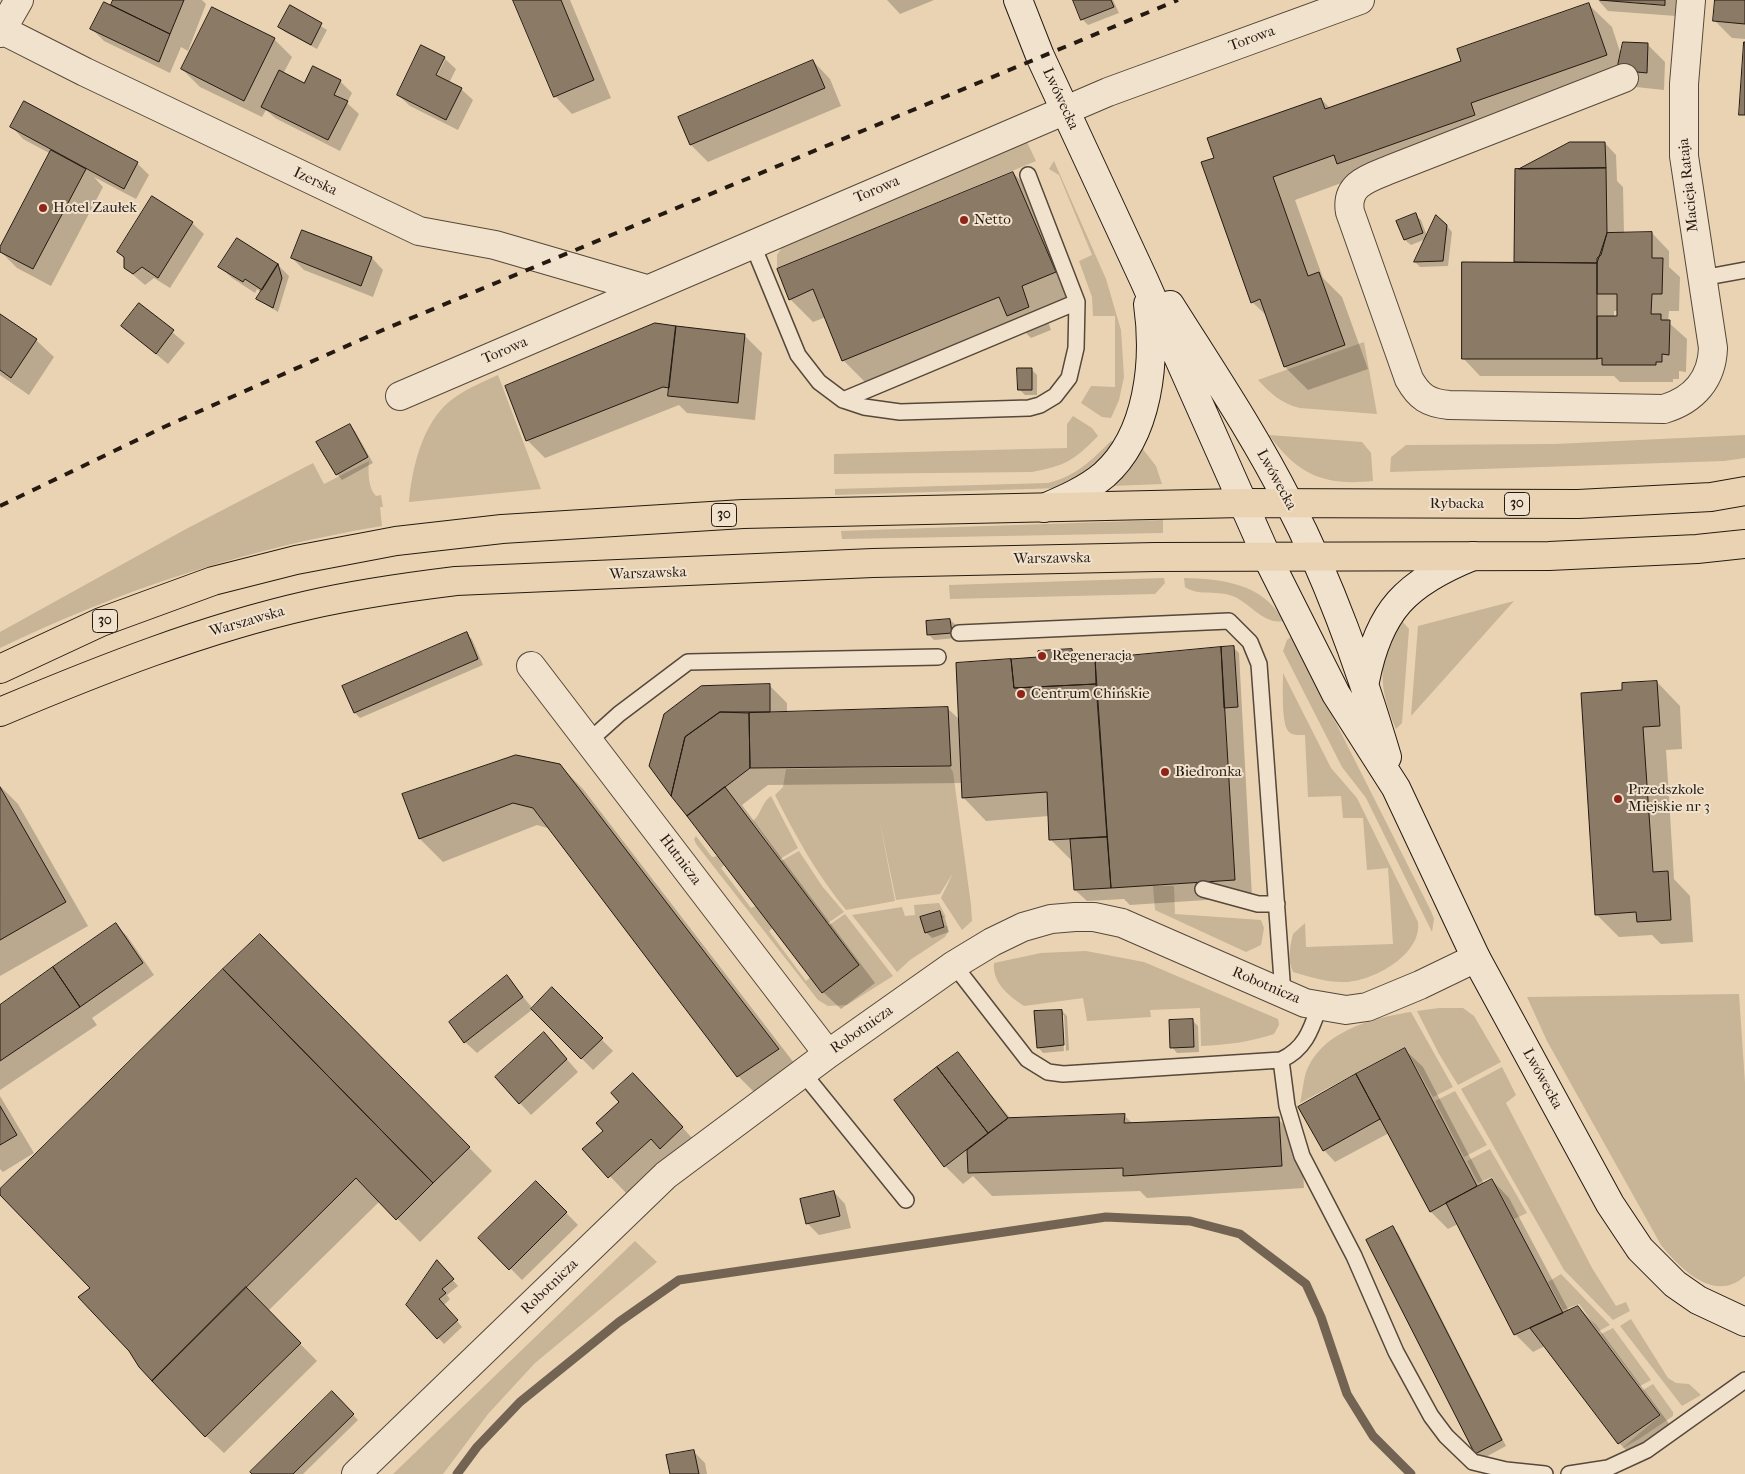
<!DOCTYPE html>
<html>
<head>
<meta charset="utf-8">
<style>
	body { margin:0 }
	canvas { display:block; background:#e9d3b2 }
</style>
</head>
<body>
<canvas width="1745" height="1474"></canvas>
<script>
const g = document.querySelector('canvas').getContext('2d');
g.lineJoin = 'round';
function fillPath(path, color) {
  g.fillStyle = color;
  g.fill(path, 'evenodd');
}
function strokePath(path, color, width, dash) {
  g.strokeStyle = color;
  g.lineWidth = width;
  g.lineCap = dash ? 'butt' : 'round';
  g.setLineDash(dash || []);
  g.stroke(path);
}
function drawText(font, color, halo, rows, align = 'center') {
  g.font = font + ' "IM FELL French Canon",serif';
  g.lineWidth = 4;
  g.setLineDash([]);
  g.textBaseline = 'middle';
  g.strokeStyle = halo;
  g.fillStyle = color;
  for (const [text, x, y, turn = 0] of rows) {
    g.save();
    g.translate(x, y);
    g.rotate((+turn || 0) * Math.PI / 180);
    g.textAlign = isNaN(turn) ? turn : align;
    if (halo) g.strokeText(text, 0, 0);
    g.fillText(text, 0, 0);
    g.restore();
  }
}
const green = new Path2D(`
	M1025,138l11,23 -259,108v-14l9,-14z
	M1054,161l52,118 15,51 3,47 -5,23 -8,18 -9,-1 -21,-14 10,-17 24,1v-71h-22l-1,-19 -13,-36 13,-6 -33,-80 -10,-6z
	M1364,342l13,72 -77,-6c-18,-4 -30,-15 -42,-28z
	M498,375l43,114 -132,13c3,-34 13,-78 41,-101 14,-11 32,-19 48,-26z
	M1073,416l19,12 6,8c-25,25 -31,29 -66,36l-198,2v-20l233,-6v-24z
	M1269,435l93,7 9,11 2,28c-49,5 -75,-6 -104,-46z
	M1745,435v23l-21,3 -334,11 1,-15 15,-12 149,-1z
	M1111,441l6,1 -14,19 -41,27 -227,7v-6l213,-6c28,-7 44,-23 63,-42z
	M1142,448l14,18 6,18 -50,2z
	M369,461c-1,11 -1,27 7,35l5,-1 2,12h-3l2,19c-133,22 -260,63 -382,122v-16l186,-103 127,-66 11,21z
	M1163,520v13l-321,6 -1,-8z
	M1164,578l1,5 -10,11 -205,5 -1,-14z
	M1184,578c37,1 80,5 99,43 -18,4 -33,-17 -48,-24 -17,-8 -35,0 -50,-10z
	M1514,601l-103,115 7,-90z
	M1402,621l7,8 -7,94 -6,6c-17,-41 -21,-70 6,-108z
	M1292,636l139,275 3,8 -2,13 -66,-134 -24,-31 -59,-116 4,-11z
	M1283,673l48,95 26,30 61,124c4,32 -43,58 -71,60 -18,1 -37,-5 -54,-10 -6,-13 -3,-25 0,-38l12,-11 1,24 87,-3 -5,-76 -21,2 -4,-52h-20l-2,-22 -33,1 -3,-62c-5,0 -12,1 -16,-3 -8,-7 -6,-47 -6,-59z
	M950,767l3,5 18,133 1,16 -10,9 -21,-32 12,-25 -13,21 -44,6 -17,-82 16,83 -49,9c-30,-37 -50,-73 -71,-115l8,-8 3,-18z
	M771,796l27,52 -18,11 -27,-38c9,-8 8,-18 18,-25z
	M696,836l16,21 6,-1 6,9 -3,3 30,40 5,-2 17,22 -4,3 37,50 5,-4 12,15 36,-27 -30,-40 16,-11 48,62 -46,29 -19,1 -10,-6 -122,-156 -2,-5z
	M799,851l23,35 22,26 -16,11 -47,-62z
	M1153,886h21l1,28 86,6 3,8 -3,17 -15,7 -91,-42z
	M939,903l7,14 -4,1 -2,-7 -19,6 4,16 22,-7 1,6 -3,5 -35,23 -13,12 -45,-57 50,-8 3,9 10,-1 -1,-10z
	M1086,951l58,11 134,57 1,6 -5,9c-24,8 -47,11 -73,12l-1,-38 -50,2 1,7 -64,4 -4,-23 -59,8c-15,-10 -32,-23 -30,-43l47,-10z
	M1739,994l6,89v193c-31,28 -65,-8 -84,-31l-114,-204 -20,-44z
	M1439,1008h24l11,8 27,46 -43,23 -19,-31 -22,-43z
	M1411,1012l42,75 -20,10 -28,-50 -105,56c2,-9 3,-18 5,-27 13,-44 67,-58 106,-64z
	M1502,1067l14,28 -10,8 86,165 24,38 10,-4 4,9 -17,9 -49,-50 -103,-181z
	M1455,1091l32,54 -23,12 -29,-56z
	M1490,1149l37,64 -13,6 -22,-42 -14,6 -11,-22z
	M635,1241l22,21 -122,101 -47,51 -45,60h-50z
	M1561,1274l49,51 -11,6 -20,-27 -16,6 -15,-28z
	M1631,1319l37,59 8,5 13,1 12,11 -19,11 -62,-80z
	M1613,1328l38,52 -11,6 -39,-52z
	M1653,1384l20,28v4l-34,23 -18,10 40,-34 -18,-25z`);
const shadow = new Path2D(`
	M115,0h87l4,4 -18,47 -7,-4 -11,26 -66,-32 -12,-12 25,-20 -4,-4z
	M514,0h56l41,98 -39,16 -17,-18z
	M887,0h47l-34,14z
	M1075,0h38l6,13 -31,12 -5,-5z
	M1598,0h79l-1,16 -68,-5z
	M1716,0h29v39l-13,-1 -18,-18z
	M1588,4l24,23 9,28 27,-10 17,17 -1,28 -28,-3 -8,-9 -333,122 28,78 19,19 26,72 -60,21 -23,-23 -17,-50 -16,-15 -36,-143 105,-60 9,9 132,-47z
	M290,6l37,24 -10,19 -32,-17 -6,-6z
	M274,39l18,18 -9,17 22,10 35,-3 12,12 -5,10 12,11 -19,37 -65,-33 -9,-8 -4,7 -62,-30 -18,-18z
	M444,58l12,11 -7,14 12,6 12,11 -15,30 -48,-24 -12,-11zM442,60h3l-11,21 -2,-1z
	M813,61l17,18 11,27 -133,56 -17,-17 -12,-27z
	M12,127l125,36 12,12 -13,24 -42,-22 9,10 -52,99 -34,-18 -17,-17 51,-97 -28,-15z
	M1605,143l11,12 1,26 6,6 1,47 28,-1 17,18v16l11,10 -1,34h-10l-1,11 19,17 -1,33 -7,-1v8h-6v3h-53l-6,-6h-134l-17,-18 52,-95 2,-93zM1614,311h4v7h-4z
	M1013,173l23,23 42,99 -34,15 7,20 -20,8 -16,-16 -149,61 -23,-23 -17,-43 -13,5 -23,-23z
	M1415,215l6,5 6,16 20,-10 5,6 -4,34 -28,1 -5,-5 11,-23 -15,6 -6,-5 -7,-18z
	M192,223l12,11 -34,54 -16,-10 -9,7 -20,-17v-9l-6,-7z
	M303,232l69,26 11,12 -10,27 -69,-27 -12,-12z
	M278,265l11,11 -11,36 -21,-13 5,-6 -5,-4 -2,4 -23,-15 -12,-11z
	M140,305l45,38 -17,21 -46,-38z
	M0,316l36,24 18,17 -25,38 -29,-20z
	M744,335l18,18 -7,67 -68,-7 -8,-8 -134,53 -18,-18z
	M1031,369l6,6v20h-12l-5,-5z
	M350,426l5,5 18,32 -31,17 -5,-6z
	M950,620l6,5 1,13 -23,2 -5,-5z
	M466,634l6,5 11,26 -123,53 -5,-5z
	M1233,647l6,6 13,244 -122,8 -6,-6 -37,2 -12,-11 -2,-28 -22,-22 -2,-24 -63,5 -23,-24 -1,-14 -194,2 -26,20 133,178 -34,26 -18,-17 -158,-277 104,-30 18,18v10l160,-5 13,12 79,-62 33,-8 7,7 15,-1 4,4z
	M1657,682l23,24 2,43 -16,1 8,129 16,17 3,46 -32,2 -9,-9 -33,2 -23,-23 28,-222z
	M560,766l23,23 218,283 -40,27 -23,-23 -187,-247 -14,-4 -94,37 -23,-23z
	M0,786l18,18 70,122 -88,50z
	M940,912l5,6 4,14 -17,6 -6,-6z
	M116,925l11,11 27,39 -62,43 5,7 -97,65v-83z
	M283,958l209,213 -72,71 -40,-41 -112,110 49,50 -93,92 -18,-17 -115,-148 -91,-95v-3z
	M507,977l26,32 19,-20 61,62 -20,19 -60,-61 -56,44 -12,-11z
	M1062,1011l5,5 2,34 -3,1 -2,-36h-3l3,36 -21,2 -5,-6z
	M1192,1020l6,6 1,26 -22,1 -5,-6z
	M544,1033l34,39 -47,43 -35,-38z
	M1405,1050l18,17 61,117 8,-4 17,18 60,113 9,-4 18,18 80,108 -39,28 -18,-18 -74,-97 -12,6 -18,-18 -57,-110 -10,5 -17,-17 -42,-79 -54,29 -11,-12 32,-74z
	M957,1053l54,66 113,-4 9,9 145,-5 23,23 3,46 -157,10 -7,-7 -148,5 -19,-20 -10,8 -18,-18 -49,-66z
	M651,1092l48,54 -72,48 -43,-45z
	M0,1096l34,57 -31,19 -3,-3z
	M536,1182l42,43 -56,55 -42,-42z
	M834,1192l11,12 6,24 -32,7 -11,-11z
	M1392,1228l6,5 108,213 -24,13 -6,-6z
	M442,1268l16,18 -11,9 3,4 -6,6 18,22 -18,17 -36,-39z
	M332,1393l26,27 -55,54h-49z
	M693,1451l12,12 2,11h-35z`);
const stream = new Path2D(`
	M457,1474l20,-27 43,-45 99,-80 60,-42 427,-63 84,4 50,13 66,50 15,33 26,77 26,42 38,38`);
const building = new Path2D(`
	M113,0h71l-14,34 -59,-29z
	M513,0h48l33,80 -40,17z
	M1073,0h38l3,7 -33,13z
	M1600,0h65v5z
	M1715,0h30v24l-32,-3z
	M104,2l66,32 -11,28 -69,-33z
	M1589,3l18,52 -136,48 4,12 -138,49 -3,-9 -61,22 35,99 11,-4 26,73 -61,22 -24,-68 -9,4 -50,-141 13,-4 -7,-20 114,-40 4,11 136,-48 -4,-12z
	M290,5l32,18 -11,22 -33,-18z
	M212,7l63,31 -31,63 -63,-32z
	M1623,42l25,1 -1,30 -30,-3z
	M1744,42h1v73h-6z
	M421,45l24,12 -9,18 26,13 -16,32 -49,-25z
	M813,60l12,28 -135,57 -12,-28z
	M313,66l28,14 -7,15 14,6 -20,39 -67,-33 18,-37 25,13z
	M24,101l114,61 -14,27 -114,-62z
	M1570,142h35l1,26 -87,1z
	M51,150l35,19 -53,100 -33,-17v-5z
	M1606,168l1,65 -10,30 -83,-1 1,-93z
	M1013,172l43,100 -34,14 7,21 -22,9 -8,-19 -157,64 -29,-72 -24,11 -12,-31z
	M152,196l41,26 -35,56 -16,-11 -9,7 -9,-6v-11l-7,-5z
	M1416,213l7,20 -19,7 -8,-19z
	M1436,215l11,10 -4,36 -29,1z
	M302,230l70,27 -11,29 -70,-28z
	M1652,232v26h11l-1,36h-10l-1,20h10v6h9l-1,35 -7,-1v8h-6v3h-54v-7l-5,1v-43h20v-22h-20v-36l4,-3 6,-22z
	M237,238l41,26 -16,26 -17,-11 -2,3 -25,-15z
	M1462,262l135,1v96h-135z
	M278,264l4,14 -9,30 -17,-9z
	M139,303l35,27 -18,24 -35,-28z
	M0,314l37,25 -26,39 -11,-8z
	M655,323l21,3 -7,62 -6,-1 -137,54 -21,-55z
	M676,326l69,8 -7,69 -70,-7z
	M1017,368h15v22h-14z
	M350,424l18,33 -32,18 -20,-33z
	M950,619l2,14 -25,2 -1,-14z
	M467,632l11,27 -124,54 -12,-27z
	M1234,646l4,61 -14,1 -3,-61z
	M1221,647l14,233 -124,8 -16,-229z
	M1072,649l1,7 22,-1 1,29 -82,4 -3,-29 27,-2v-6z
	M1011,659l3,29 82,-4 11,153 -58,3 -2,-48 -85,6 -6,-135z
	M1657,681l3,45 -17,1 10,145 15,-1 3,49 -34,2 -1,-10 -41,3 -14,-222 41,-3v-7z
	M770,684v28h-50l-35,25 -14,59 -22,-30 15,-52 37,-28z
	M948,707l3,59 -201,2 -1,-55z
	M720,712l29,1 1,55 -63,48 -16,-20 14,-59z
	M516,755l44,9 219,285 -42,28 -204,-269 -20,-5 -94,36 -17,-45z
	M0,787l66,115 -66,38z
	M725,787l134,178 -37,28 -135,-177z
	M1107,837l4,51 -37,2 -4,-51z
	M940,911l4,16 -19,6 -5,-16z
	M116,923l27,40 -63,44 -27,-40z
	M260,934l210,213 -37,36 -210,-214z
	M53,967l27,40 -80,54v-56z
	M223,969l210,214 -37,37 -40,-42 -204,203 -13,-14 -10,-16 -51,-54 12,-9 -90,-93v-6z
	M507,975l16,22 -59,46 -15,-21z
	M552,987l51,51 -22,21 -50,-50z
	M1062,1010l2,35 -27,3 -3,-37z
	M1193,1019l1,28 -24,1 -1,-28z
	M544,1032l23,27 -48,45 -24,-27z
	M1405,1048l72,138 -47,26 -74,-138z
	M958,1052l50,66 -20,15 -51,-66z
	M937,1067l51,66 -44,34 -50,-67z
	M633,1073l50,54 -23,22 -9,-10 -43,39 -26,-29 21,-18 -7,-8 23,-21 -8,-9z
	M1356,1074l24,45 -57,32 -25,-44z
	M0,1106l17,29 -17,10z
	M1125,1114l-1,9 155,-6 3,49 -159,10v-8l-155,5 -1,-23 41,-32z
	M1492,1179l71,134 -49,22 -68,-132z
	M536,1181l31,31 -58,58 -31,-32z
	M834,1191l6,25 -34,8 -6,-25z
	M1393,1226l109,214 -27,14 -109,-214z
	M437,1260l17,19 -12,10 4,4 -7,6 19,21 -21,19 -31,-34z
	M246,1287l55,56 -96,94 -53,-56z
	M1578,1306l82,109 -42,29 -88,-116z
	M332,1391l22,23 -61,60h-41l-2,-2z
	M694,1450l5,24h-29l-4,-19z`);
const lane = new Path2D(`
	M752,243l46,112 21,27 24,18 21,7 36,5 129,-4 11,-3 15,-9 14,-18 7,-30 1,-46 -49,-127
	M1702,278l43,-8
	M843,400l234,-98
	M959,633l270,-12 21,21 9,22 24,330
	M589,741l30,-27 69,-52 250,-5
	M1203,889l55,15h19
	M954,965l73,94 21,13 15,2 218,-14c24,-11 30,-30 38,-53
	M1281,1060l6,46 15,50 52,100 42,96 35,64 15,20 27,26 33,8 39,4
	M803,1073l103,127
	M1569,1474l39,-6 39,-18 98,-70`);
const street = new Path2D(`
	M0,29l85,43 334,159 76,14 151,44
	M0,33l19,-33
	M1624,78l-233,91c-22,9 -46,15 -41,43l59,167c10,18 19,24 40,26l215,4c30,-9 48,-30 49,-61l-29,-192v-72l7,-84
	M400,396l708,-304 252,-92
	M531,666l297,388
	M356,1474l310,-299 162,-121 126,-89 38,-23 31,-15 28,-8 24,-2h19l28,6 183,80 41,7 21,-3 53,-22 56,-27`);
const secondary = new Path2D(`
	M1018,0l22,56 104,224 123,277 69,137 60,94 80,170 134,246 30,45 35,35 23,16 47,22
	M1170,305c41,65 84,129 119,198 42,81 72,167 98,254
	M1044,508c21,-9 42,-18 60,-33 45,-40 52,-114 44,-171
	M1365,681c14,-71 41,-98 108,-125`);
const primary = new Path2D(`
	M0,669l101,-47 112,-41 83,-21 100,-19 106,-12 241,-15 499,-11 336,1 133,-7 34,-6
	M0,712c100,-42 203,-83 309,-107 48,-11 98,-18 147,-24l417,-18 282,-6 394,-1 148,-7 48,-5`);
const rail = new Path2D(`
	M0,506l164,-79 221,-98 793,-329`);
const markers = [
	[43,208,5,"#8f2418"],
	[964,220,5,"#8f2418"],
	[1042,656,5,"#8f2418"],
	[1021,694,5,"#8f2418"],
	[1165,772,5,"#8f2418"],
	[1618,799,5,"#8f2418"]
];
const shields = [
	[1517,504,25],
	[724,515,25],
	[105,621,25]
];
const shieldNames = [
	["30",1517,504],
	["30",724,515],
	["30",105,621]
];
const streetNames = [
	["Torowa",1252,39,-20],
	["Lwówecka",1060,99,65],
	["Izerska",315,182,25],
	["Macieja Rataja",1689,185,-96],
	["Torowa",877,190,-23],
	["Torowa",505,351,-23],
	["Lwówecka",1276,480,61],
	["Rybacka",1457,504],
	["Warszawska",1052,559,-1],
	["Warszawska",648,574,-2],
	["Warszawska",247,622,-16],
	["Hutnicza",680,860,53],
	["Robotnicza",1266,986,23],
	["Robotnicza",862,1030,-35],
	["Lwówecka",1542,1079,61],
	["Robotnicza",550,1287,-44]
];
const poiNames = [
	["Hotel Zaułek",53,208],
	["Netto",974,220],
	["Regeneracja",1052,656],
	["Centrum Chińskie",1031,694],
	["Biedronka",1175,772],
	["Przedszkole",1628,790],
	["Miejskie nr 3",1628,807]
];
fillPath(green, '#c8b497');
fillPath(shadow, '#0003');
strokePath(stream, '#726352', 9);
fillPath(building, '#8b7a65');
strokePath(building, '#251a12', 1);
strokePath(lane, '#56483a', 18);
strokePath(street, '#56483a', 30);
strokePath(secondary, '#251a12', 30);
strokePath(primary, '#251a12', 30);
strokePath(lane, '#f1e2cd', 15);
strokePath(street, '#f1e2cd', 28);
strokePath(secondary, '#f1e2cd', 28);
strokePath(primary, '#e9d3b2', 28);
strokePath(rail, '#251a12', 4, [9, 9]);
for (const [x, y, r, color] of markers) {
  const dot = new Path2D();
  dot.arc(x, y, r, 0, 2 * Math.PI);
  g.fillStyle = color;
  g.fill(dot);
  strokePath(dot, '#f1e2cd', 2);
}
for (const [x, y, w] of shields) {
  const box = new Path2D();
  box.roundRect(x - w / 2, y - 11.5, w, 23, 4);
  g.fillStyle = '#f1e2cd';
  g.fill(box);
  strokePath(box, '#251a12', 1);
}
drawText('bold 14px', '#251a12', null, shieldNames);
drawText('15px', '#251a12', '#f1e2cd', streetNames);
drawText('15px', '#251a12', '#f1e2cd', poiNames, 'left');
</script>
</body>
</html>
